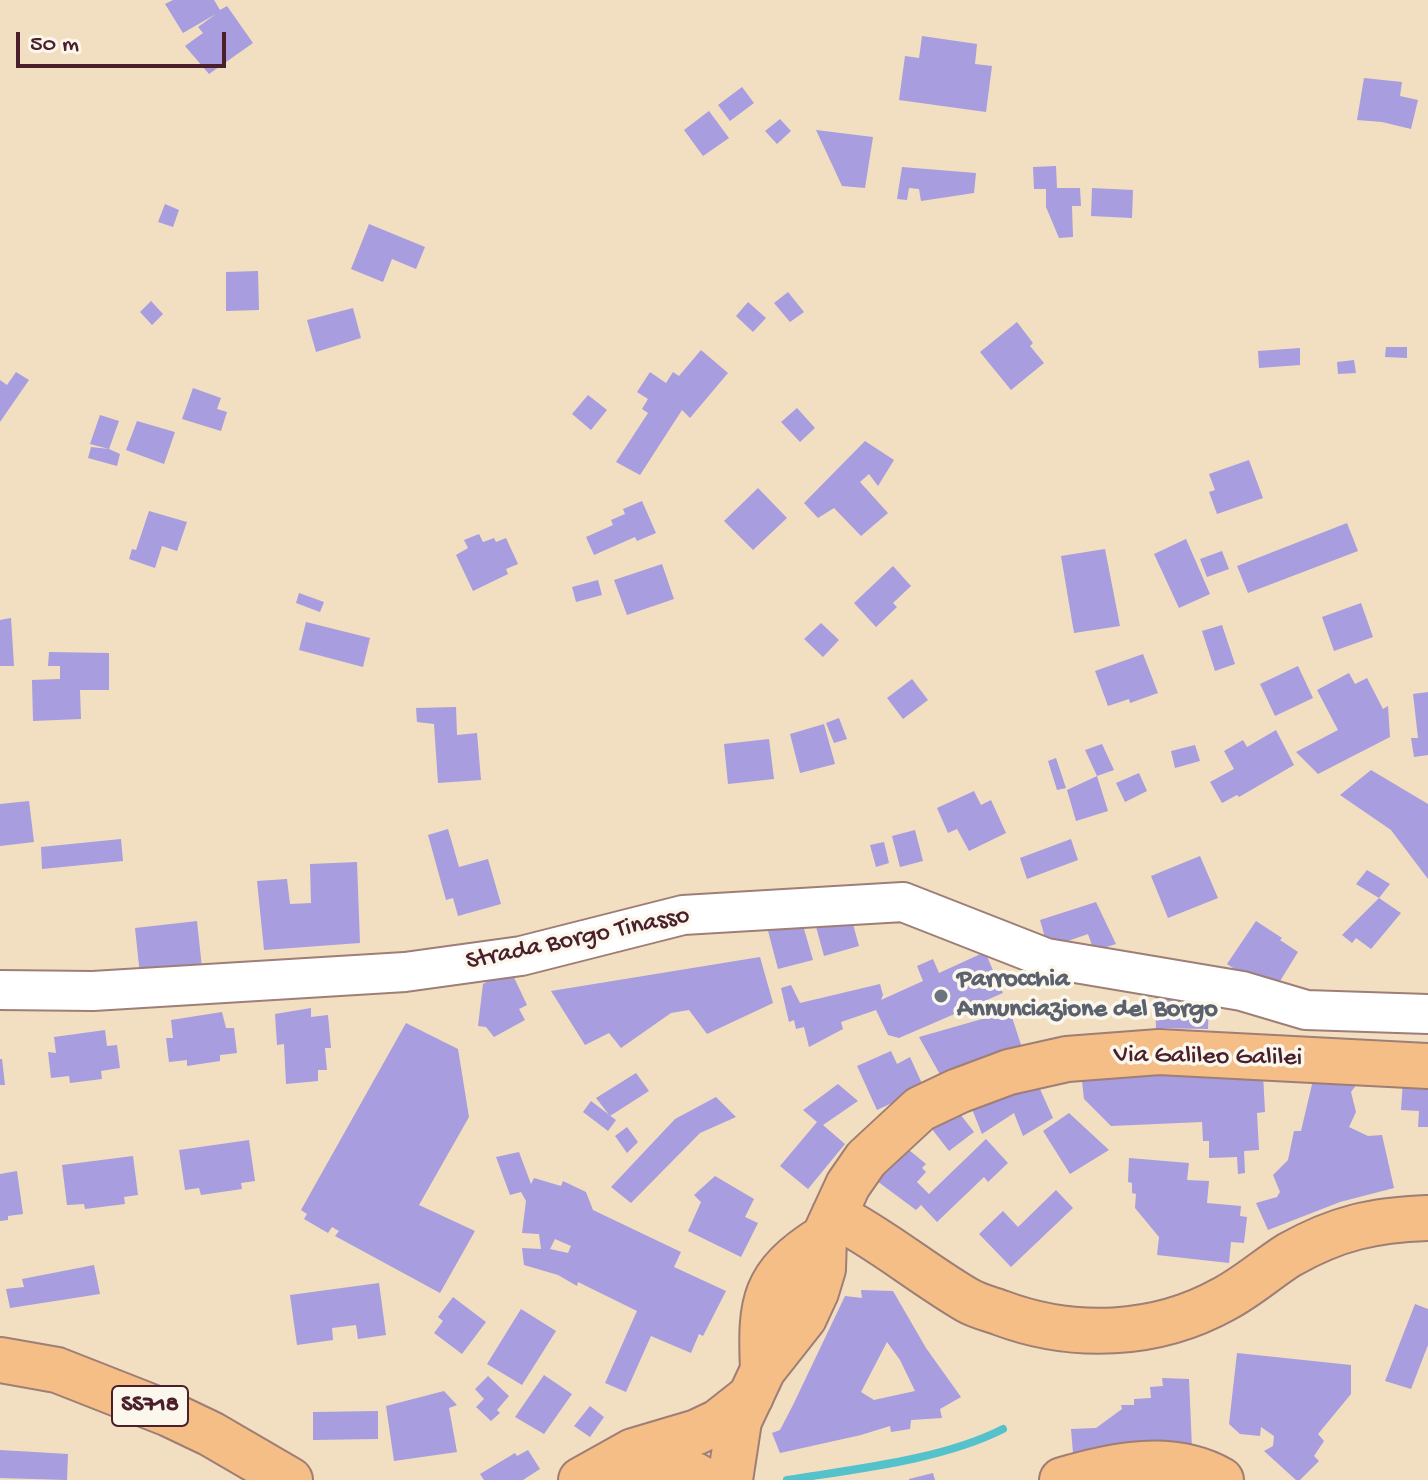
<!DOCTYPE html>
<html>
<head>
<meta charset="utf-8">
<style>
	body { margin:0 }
	#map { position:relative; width:1428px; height:1480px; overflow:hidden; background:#f2dec1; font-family:"Gochi Hand",sans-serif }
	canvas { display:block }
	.scale { position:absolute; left:16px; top:32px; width:210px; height:36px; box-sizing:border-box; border:4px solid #4a1f2b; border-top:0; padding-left:10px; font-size:24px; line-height:28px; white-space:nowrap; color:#4a1f2b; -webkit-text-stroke:6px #fbf7ec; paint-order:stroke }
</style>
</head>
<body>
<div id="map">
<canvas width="1428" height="1480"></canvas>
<div class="scale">50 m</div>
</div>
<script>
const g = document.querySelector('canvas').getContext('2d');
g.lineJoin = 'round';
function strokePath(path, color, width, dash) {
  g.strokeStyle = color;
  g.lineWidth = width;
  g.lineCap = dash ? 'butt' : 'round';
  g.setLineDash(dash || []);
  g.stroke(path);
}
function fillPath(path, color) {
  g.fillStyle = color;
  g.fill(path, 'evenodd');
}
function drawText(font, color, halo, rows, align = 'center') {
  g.font = font + ' "Gochi Hand",sans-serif';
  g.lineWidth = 7;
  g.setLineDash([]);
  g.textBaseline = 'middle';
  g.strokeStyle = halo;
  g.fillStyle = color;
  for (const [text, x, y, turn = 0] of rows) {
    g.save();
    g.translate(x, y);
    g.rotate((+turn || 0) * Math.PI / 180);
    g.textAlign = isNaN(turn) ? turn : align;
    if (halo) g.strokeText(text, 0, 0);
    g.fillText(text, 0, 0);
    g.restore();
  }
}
const stream = new Path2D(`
	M787,1480c68,-11 155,-20 216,-51`);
const building = new Path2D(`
	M173,0h41l6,10 7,-4 26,37 -44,31 -24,-28 18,-13 -5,-6 18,-13 -33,19 -18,-29z
	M922,36l55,8 -2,20 17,2 -6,46 -87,-12 6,-44 14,2z
	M1364,78l38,4 -2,14 18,4 -7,29 -29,-7 -25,-2z
	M742,87l12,16 -24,18 -12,-16z
	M709,111l20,27 -26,18 -19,-26z
	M780,119l11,12 -14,13 -12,-13z
	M816,130l57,7 -8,51 -23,-2z
	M1056,166l1,22h23l1,18h-9l1,31 -14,1 -13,-31v-18h-12l-1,-22z
	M902,167l74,6 -2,20 -53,8 -2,-12 -10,-1 -2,12 -10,-1z
	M1092,188l41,2 -1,28 -41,-2z
	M165,204l14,6 -6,17 -15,-5z
	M369,224l56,23 -9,22 -24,-10 -9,23 -32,-13z
	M258,271l1,39 -33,1v-39z
	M788,292l16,20 -14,10 -16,-19z
	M151,301l12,13 -11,11 -12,-13z
	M748,302l18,16 -13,14 -17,-16z
	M353,308l8,30 -45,14 -9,-32z
	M1017,322l16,21 -3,3 14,17 -33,27 -31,-38z
	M1386,347h21v11l-22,-1z
	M1300,348v17l-41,3 -1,-17z
	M701,350l27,23 -38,45 -8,-8 -42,65 -24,-13 32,-49 -6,-4 6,-10 -11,-7 13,-20 16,11 7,-11 6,4z
	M1354,360l2,13 -18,1 -1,-12z
	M16,372l13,8 -29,42v-42l7,5z
	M193,388l28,10 -4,11 10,3 -6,19 -39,-12z
	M588,395l19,15 -16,20 -19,-16z
	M797,408l18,20 -15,14 -19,-20z
	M100,415l19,6 -10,28 -19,-5z
	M137,421l38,11 -11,32 -38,-14z
	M865,441l29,19 -16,26 -9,-12 -9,8 28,31 -27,23 -27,-28 -16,10 -14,-15z
	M91,447l18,2 11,5 -3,12 -29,-8z
	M1249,460l14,38 -46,16 -8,-22 6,-2 -6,-16z
	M758,488l29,30 -34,32 -29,-29z
	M642,501l14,32 -19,8 -2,-4 -41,18 -8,-18 27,-12 -2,-5 14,-6 -2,-5z
	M149,511l38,11 -10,29 -15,-5 -7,22 -26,-9 3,-10 4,1z
	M1347,523l11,28 -110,42 -11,-27z
	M479,534l4,8 11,-4 2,4 10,-4 12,26 -12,5 2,5 -35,17 -17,-36 12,-7 -4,-8z
	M1186,539l24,55 -31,14 -25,-54z
	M1105,549l15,77 -46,7 -13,-77z
	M1222,551l7,18 -22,8 -7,-18z
	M662,564l12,35 -47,16 -13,-35z
	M893,566l18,20 -18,17 4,4 -21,20 -22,-24z
	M598,580l4,15 -26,7 -4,-15z
	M299,593l25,9 -4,10 -24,-9z
	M1361,603l12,34 -39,14 -12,-34z
	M11,618l3,48h-14v-46z
	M306,622l64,16 -7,29 -64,-17z
	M821,623l18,17 -16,17 -19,-18z
	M1222,625l13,39 -20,7 -13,-40z
	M49,652l60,1v37h-29l1,29 -48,2 -1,-41 28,-1v-13h-12z
	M1143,654l15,39 -28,10 -1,-4 -21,7 -13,-35z
	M1298,666l15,32 -38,18 -15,-32z
	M1349,673l6,11 12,-6 16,31 5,-3 2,31 -72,37 -22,-22 42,-22 -21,-40z
	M912,679l16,21 -25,19 -16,-21z
	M1428,692v63l-14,2 -3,-19h7l-5,-44z
	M456,707l1,28 20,-2 4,47 -43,3 -4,-59 -17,-2 -1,-14z
	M839,718l8,21 -13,4 -8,-20z
	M824,724l11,40 -35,9 -10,-39z
	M1276,730l18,35 -55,32 -2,-2 -15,8 -12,-21 24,-13 -10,-18 19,-11 4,7z
	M769,739l5,40 -46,5 -4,-40z
	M1102,744l12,26 -17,6 -12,-26z
	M1195,745l5,16 -25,7 -4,-17z
	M1056,758l10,30 -9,2 -9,-29z
	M1371,770l57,34v75l-37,-49 -51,-35z
	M1139,773l8,18 -22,11 -9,-19z
	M1097,776l11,35 -32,10 -9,-31z
	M974,791l7,14 10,-5 15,33 -37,18 -12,-22 -9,4 -11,-25z
	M29,801l5,41 -34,4v-42z
	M448,829l11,38 29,-8 13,45 -43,12 -5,-18 -7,2 -18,-65z
	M915,830l8,31 -23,6 -8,-31z
	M121,839l2,22 -81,8 -1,-22z
	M1071,839l7,21 -51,19 -7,-21z
	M884,842l5,21 -13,4 -6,-22z
	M1200,856l18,42 -50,20 -17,-42z
	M357,862l3,81 -96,7 -7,-69 30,-2 3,25 21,-1 -1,-39z
	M1367,870l23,14 -11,14 -23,-14z
	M1379,898l22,15 -30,36 -15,-11 -4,5 -10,-8z
	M1096,902l20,42 -22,7 -6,-17 -40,14 -8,-28z
	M197,921l5,47 -62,7 -5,-47z
	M1256,921l26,17 -2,2 18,12 -26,42 -45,-30z
	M802,922l11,38 -35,9 -12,-46z
	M815,923l38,1 6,22 -35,10z
	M985,952l18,41 -104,45 -11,-3 -12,-25 -35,12 2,7 -34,18 -5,-20 -8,2 -2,-9 -5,2 -8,-34 10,-3 9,18 80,-19 3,11 -2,5 42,-19 -6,-15 16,-7 6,14z
	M760,957l13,46 -66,31 -18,-24 -18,3 -50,35 -12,-15 -24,12 -34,-54z
	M510,969l17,36 -8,4 6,11 -31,17 -8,-10 -8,-1 5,-42z
	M1155,993h27v10l27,1 -1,25 -52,-1z
	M311,1008v9l17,-2 3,33h-6l2,22h-9v11l-32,3 -2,-40 -7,1 -2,-31z
	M1010,1011l13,40 -81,27 -23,-41z
	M222,1012l4,16h8l3,25 -17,2v6l-33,5v-6l-18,2 -3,-24h7l-2,-18z
	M406,1023l52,26 11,68 -50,88 56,26 -35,62 -105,-57 4,-5 -7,-4 -4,6 -24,-14 3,-5 -6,-4z
	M105,1030l2,16 10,-1 3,23 -19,3 1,8 -32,4 -1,-7 -18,2 -3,-26 8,1 -2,-16z
	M891,1051l6,13 13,-7 14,31 -47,22 -20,-44z
	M0,1059h2l3,26h-5z
	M1137,1070v6l126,-2 2,38 -8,1 2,37 -15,1 1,22 -7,1 -1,-17 -28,1v-17h-6l-1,-19 -91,4 -27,-27 -2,-18 31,-4z
	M636,1073l13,18 -39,25 -14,-18z
	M1035,1078l18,40 -30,18 -9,-23 -32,21 -12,-30z
	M1313,1080l44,4 -6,8 5,20 -7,15 19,9 14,-1 12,53 -54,14 -72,28 -12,-27 21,-6 3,-5 -7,-17 15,-15 6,-29h7z
	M1403,1081l25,1v45h-10l1,-16 -18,-1z
	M838,1084l20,17 -35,24 22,19 -37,45 -28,-23 37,-44 -14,-12z
	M716,1097l20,20 -36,16 -69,70 -20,-16 64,-68z
	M591,1101l25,19 -8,11 -25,-19z
	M953,1105l21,27 -25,19 -21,-27z
	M1069,1113l40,37 -39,24 -27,-43z
	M627,1127l11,15 -11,11 -12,-17z
	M986,1139l22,24 -20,19 -4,-5 -47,45 -16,-17 -5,5 -39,-29 32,-31 17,14 -4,4 4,4 -9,10 12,12z
	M249,1140l6,41 -14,2 1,6 -41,6 -2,-7 -14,2 -6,-40z
	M519,1152l12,32 3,-6 27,8 2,-5 23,11 7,18 88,42 -7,15 52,24 -23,45 -4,-2 -8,19 -40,-17 -25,56 -21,-9 32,-72 -59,-29 -1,4 -19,-11 -34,-10 -2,-17 19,1 -2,-15 -17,-1 4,-32 -5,-9 -11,3 -14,-38zM555,1239l16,7 -3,7 -18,-4z
	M133,1156l5,39 -14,2 1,7 -40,5 -1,-5 -17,1 -5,-40z
	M1129,1158l60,5 -2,17 22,1 -2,22 34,3 -1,10 7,1 -3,26 -13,-1 -2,21 -72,-8 2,-18 -24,-29 1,-14 -4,-1v-10l-4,-1z
	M17,1171l6,43 -15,2v4l-8,1v-47z
	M715,1176l39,23 -9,18 13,6 -17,34 -53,-26 13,-29 -7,-7z
	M1056,1190l17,18 -62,59 -32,-33 24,-23 15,16z
	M94,1265l6,29 -90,14 -4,-19 18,-2 -2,-8z
	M379,1283l7,52 -28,4 -2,-14 -24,3 1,12 -36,5 -7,-50z
	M861,1290l32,1 33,57 35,49 -21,12 2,9 -31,2 -1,9 -19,3 -1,-6 -29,9 -81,18 -8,-20 8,-3 13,-25 52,-109 17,2zM887,1342l13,18 15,31 -41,9 -13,-8z
	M453,1297l33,25 -24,32 -28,-21 9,-12 -5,-4z
	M1415,1304l13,5v36l-17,44 -26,-8z
	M521,1309l35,22 -34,54 -35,-21z
	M1237,1353l114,12v29l-33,40 6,7 -10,15 5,5 -19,19h-4l-32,-29 9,-5 1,-10 -13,-9 -1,9 -20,-2 -11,-10z
	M544,1375l28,19 -28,40 -29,-17z
	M488,1376l21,20 -12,14 3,3 -9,8 -15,-14 8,-8 -9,-10z
	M1162,1378l27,1 3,69 -119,5 -2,-24 25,-1 26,-19 -1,-4h13v-6l17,-1 -1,-11 13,-1z
	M444,1391l13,14 -8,3 8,44 -63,9 -8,-55z
	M590,1406l14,11 -14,20 -16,-11z
	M378,1411v28l-65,1v-28z
	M0,1450l68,4 -1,26 -67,-2z
	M528,1450l12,19 -17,11h-39l-4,-6 35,-21 2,3z
	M933,1473l2,7h-26v-1z`);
const minor = new Path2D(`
	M0,990l93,1 312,-19 116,-16 162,-41 220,-13 143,56 196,33 64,19 122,4`);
const major = new Path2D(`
	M834,1215c47,24 87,58 133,85 10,6 23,9 34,13 72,27 155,24 223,-14 23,-12 43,-30 65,-44 48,-27 84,-35 139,-37
	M763,1370c-3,-68 0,-95 61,-133
	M730,1480l9,-59 24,-51 41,-52 12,-26 7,-23 1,-32 24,-52 18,-26 54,-50 38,-18 51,-19 58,-13 92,-7 269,14
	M1062,1480c51,-15 111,-28 159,0`);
const highway = new Path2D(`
	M0,1360l57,10 112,44 42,20 79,46
	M616,1471c28,-4 63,-9 87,9
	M581,1480l52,-29 64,-19 21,-10 33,-26`);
const markers = [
	[941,996,8,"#6b7280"]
];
const shields = [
	[150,1406,76]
];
const shieldNames = [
	["SS718",150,1406]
];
const streetNames = [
	["Strada Borgo Tinasso",578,940,-12],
	["Via Galileo Galilei",1208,1058,1]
];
const worshipNames = [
	["Parrocchia",957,981],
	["Annunciazione del Borgo",957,1011]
];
strokePath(stream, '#54c2cb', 8);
fillPath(building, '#a79ddf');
strokePath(minor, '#9e7e76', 42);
strokePath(major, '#9e7e76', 48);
strokePath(highway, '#9e7e76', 48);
strokePath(minor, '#fff', 38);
strokePath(major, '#f5be86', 44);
strokePath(highway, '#f5be86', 44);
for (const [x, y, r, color] of markers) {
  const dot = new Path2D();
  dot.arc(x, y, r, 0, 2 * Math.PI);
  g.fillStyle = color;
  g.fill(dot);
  strokePath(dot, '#fbf7ec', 3);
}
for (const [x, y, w] of shields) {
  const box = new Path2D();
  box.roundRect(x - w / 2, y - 20, w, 40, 6);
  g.fillStyle = '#fbf7ec';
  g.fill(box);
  strokePath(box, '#4a1f2b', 2);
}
drawText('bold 24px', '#4a1f2b', null, shieldNames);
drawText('26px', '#4a1f2b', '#fbf7ec', streetNames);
drawText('bold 26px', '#5b616d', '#fbf7ec', worshipNames, 'left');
</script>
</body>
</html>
